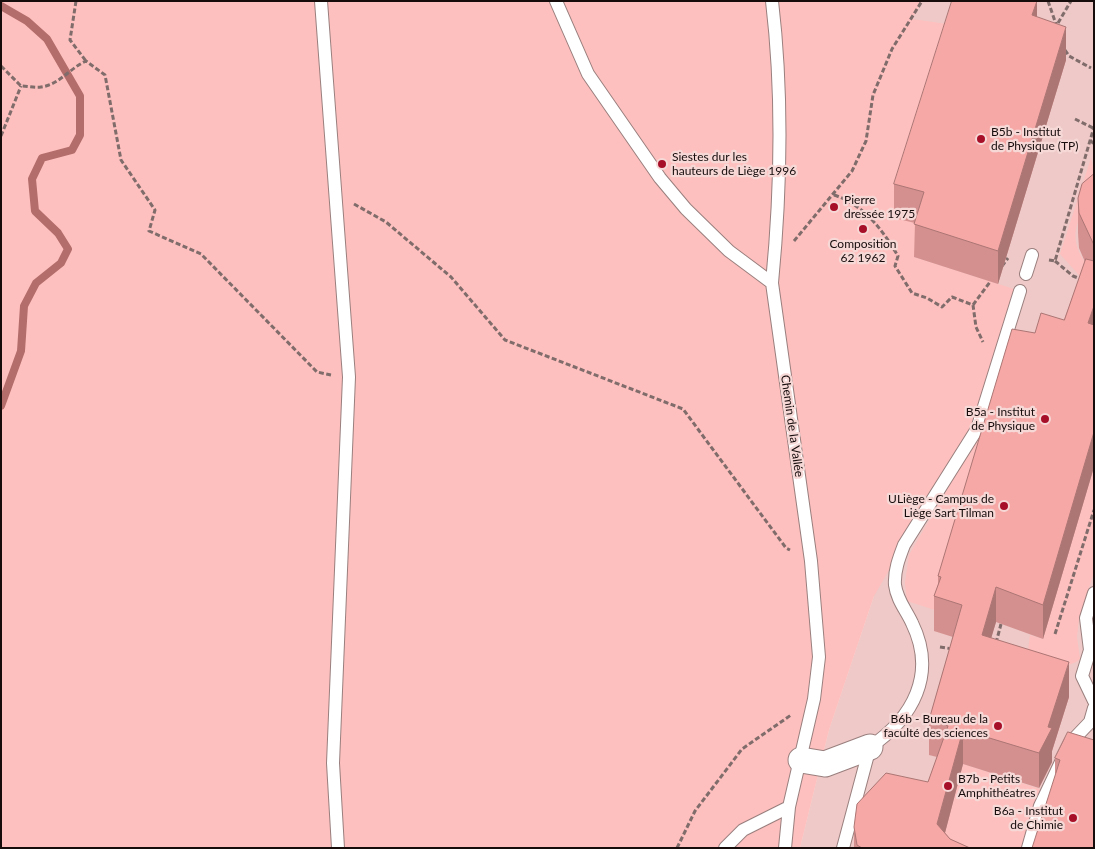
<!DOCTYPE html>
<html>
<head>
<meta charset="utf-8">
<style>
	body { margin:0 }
	#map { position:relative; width:1095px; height:849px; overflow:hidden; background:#f6d9d7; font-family:Lato,sans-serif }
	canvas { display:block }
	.frame { position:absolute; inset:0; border:2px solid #160c0c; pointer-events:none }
</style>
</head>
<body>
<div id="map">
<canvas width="1095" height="849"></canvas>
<div class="frame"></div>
</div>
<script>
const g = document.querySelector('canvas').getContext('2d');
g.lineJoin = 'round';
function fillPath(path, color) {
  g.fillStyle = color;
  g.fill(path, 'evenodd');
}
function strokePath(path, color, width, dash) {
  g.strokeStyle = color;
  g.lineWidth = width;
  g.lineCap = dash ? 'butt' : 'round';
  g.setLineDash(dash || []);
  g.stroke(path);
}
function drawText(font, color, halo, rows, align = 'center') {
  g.font = font + ' Lato,sans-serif';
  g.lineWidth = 4.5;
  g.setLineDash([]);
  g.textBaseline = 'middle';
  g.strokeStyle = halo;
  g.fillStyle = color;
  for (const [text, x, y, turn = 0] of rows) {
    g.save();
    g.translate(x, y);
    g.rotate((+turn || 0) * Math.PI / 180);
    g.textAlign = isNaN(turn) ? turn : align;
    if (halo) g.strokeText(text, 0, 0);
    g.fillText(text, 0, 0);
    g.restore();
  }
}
const built = new Path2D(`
	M922,1h172v847h-294l29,-118 45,-134 -33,-344 70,-233z`);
const green = new Path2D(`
	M1,1h921l-10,18 42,6 -30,200 -10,32 103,33 -44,136 -99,170 -45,134 -29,118h-799z
	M1091,158l3,14v34c-4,4 -10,7 -13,11 -12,17 -3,41 11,52l-3,9 -10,-3 -19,-21z
	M993,410l-55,201 -31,-10 -2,-18 4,-28z
	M1094,467v105l-15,47 -2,18 3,22c-16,13 -35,4 -53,-1l3,-23 13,4z
	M963,764l77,25 -17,59h-82z`);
const stream = new Path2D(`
	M1,6l26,15 20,18 33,57v39l-8,15 -30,8 -10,21 3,32 23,22 10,16 -7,14 -25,20 -12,23 -3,45 -20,55`);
const path = new Path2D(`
	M76,1l-6,39 16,21
	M1048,1l9,26
	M1058,23l13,-22
	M1065,50l4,6 22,12
	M1,66l20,20c7,0 14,2 20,1 18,-2 29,-19 45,-26l19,14 16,85 34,50 -6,21 52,23 116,118 14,3
	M1075,119l18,9
	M1,136l20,-50
	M1090,140l4,4
	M834,195c30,10 48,34 64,61l-3,10 17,27 15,5 15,9 10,-10 21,8 3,22 7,15
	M354,204l32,18 65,55 54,63 178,69 103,139 4,2
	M794,241l58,-70 14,-30 7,-46 19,-46 30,-48
	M1049,260l6,1 39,-134
	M1055,261l18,15 10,4
	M1002,266l6,-8
	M973,305l17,-23
	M1055,634l39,-124
	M996,643l5,-19
	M940,647l13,2
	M677,848l18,-37 47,-62 49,-34`);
const lane = new Path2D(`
	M321,1l28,376 -16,386 5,85
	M556,1l32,73 72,104 26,31 43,42 43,32
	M772,1c11,93 9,189 0,282l39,278 8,96 -5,42 -25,108 -4,41
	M1026,274l6,-19
	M1094,593l-8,25 4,32 -8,26 12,25
	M725,848l18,-18 46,-23
	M843,848l27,-101c43,-29 67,-73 42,-124 -6,-13 -15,-23 -17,-38 -1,-14 4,-27 9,-40l73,-116 43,-138
	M1028,848l12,-42 30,-63 20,-21 4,-14`);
const street = new Path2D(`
	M801,760l24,4 45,-17`);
const wall = new Path2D(`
	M1037,1v16l29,43 -68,224 -84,-27 1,-34 -21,-5v-34z
	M1094,174v293l-51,172 -47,-17 -5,16 78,59 -17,54v11l-13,26 -76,-24 -18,69 5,6 20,9h-116v-21l74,-45 9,-25 -8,-2v-35l24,-83 -19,-6v-35l4,-11v-9l97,-243 29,-13 21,-58 -6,-14 -1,-15v-35z
	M1094,740l-39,34v-16z`);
const shadedWall = new Path2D(`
	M1037,1v32l-5,-18z
	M1066,27v33l-68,224v-33z
	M1094,306v35l-6,-18z
	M1094,432v35l-51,172v-34z
	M996,587v35l-14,47v-34z
	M1069,662v35l-17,54v11l-13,26v-35z
	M963,730v34l-22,84 -4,-24z`);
const building = new Path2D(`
	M952,1h85l-5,14 34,12 -68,224 -84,-27 10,-32 -30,-8z
	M1094,174v71l-15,-32 -1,-15 4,-14z
	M1086,259l8,2v45l-6,17 6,2v107l-51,173 -47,-18 -14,48 87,27 -21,65 4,1 -13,25 -76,-23 -26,94 13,15 20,9h-108l-5,-3 -3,-18 3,-23 29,-31 42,9 20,-56 -19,-6 33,-115 -28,-9 7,-19 -3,-1 74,-247 23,4 6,-20 23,7z
	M1068,732l26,8v108h-62l28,-88 -5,-2z`);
const markers = [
	[981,139,5,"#a70e28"],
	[662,164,5,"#a70e28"],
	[834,207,5,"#a70e28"],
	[863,229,5,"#a70e28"],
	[1045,419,5,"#a70e28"],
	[1004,506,5,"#a70e28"],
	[998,726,5,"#a70e28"],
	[948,786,5,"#a70e28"],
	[1073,818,5,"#a70e28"]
];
const poiNames = [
	["B5b - Institut",991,132],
	["de Physique (TP)",991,146],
	["Siestes dur les",672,157],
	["hauteurs de Liège 1996",672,171],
	["Pierre",844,200],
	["dressée 1975",844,214],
	["Composition",863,244,"center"],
	["62 1962",863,258,"center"],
	["B5a - Institut",1035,412,"right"],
	["de Physique",1035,426,"right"],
	["ULiège - Campus de",994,499,"right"],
	["Liège Sart Tilman",994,513,"right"],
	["B6b - Bureau de la",988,719,"right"],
	["faculté des sciences",988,733,"right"],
	["B7b - Petits",958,779],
	["Amphithéatres",958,793],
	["B6a - Institut",1063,811,"right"],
	["de Chimie",1063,825,"right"]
];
const streetNames = [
	["Chemin de la Vallée",792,426,82]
];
fillPath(built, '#eec9c7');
fillPath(green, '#fec0be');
strokePath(stream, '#b36d6b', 8);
strokePath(lane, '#997f7e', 14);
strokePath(street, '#997f7e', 27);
strokePath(path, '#7f6c6b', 3, [5, 2.5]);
strokePath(lane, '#fff', 12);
strokePath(street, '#fff', 25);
fillPath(wall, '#d4908f');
fillPath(shadedWall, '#ac7674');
fillPath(building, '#f6a8a6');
strokePath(building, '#ac7674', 1);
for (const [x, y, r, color] of markers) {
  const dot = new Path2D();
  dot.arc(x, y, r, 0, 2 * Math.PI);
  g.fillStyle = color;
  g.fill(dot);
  strokePath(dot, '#f6d9d7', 2);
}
drawText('12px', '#160c0c', '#f6d9d7', poiNames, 'left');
drawText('12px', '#160c0c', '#f6d9d7', streetNames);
</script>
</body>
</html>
